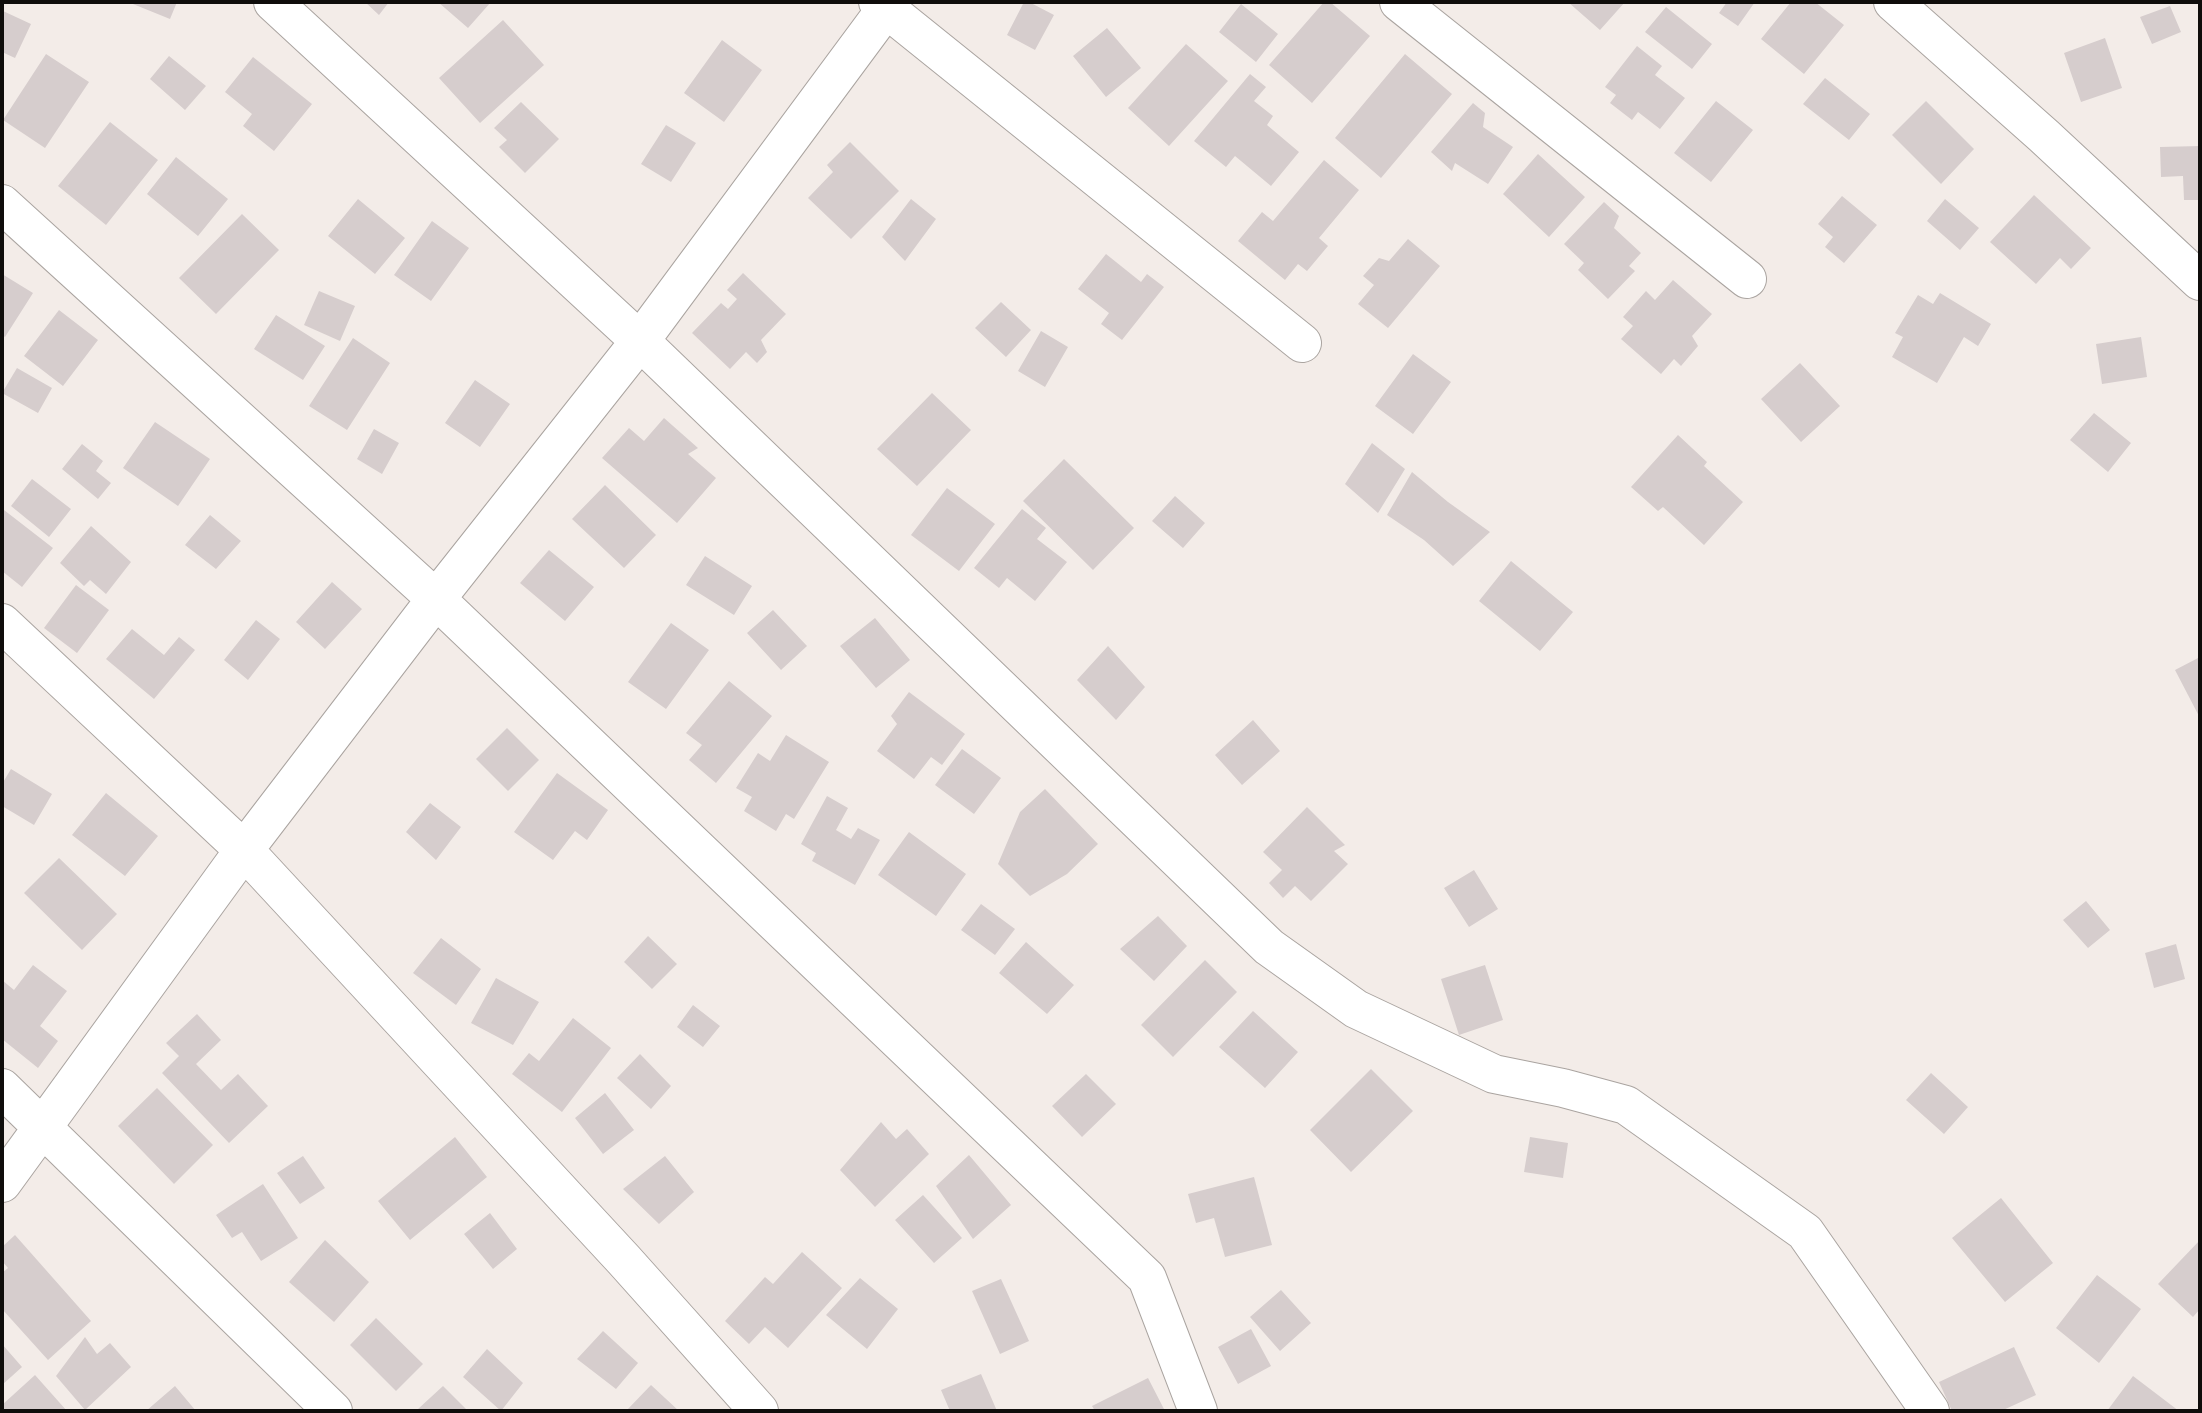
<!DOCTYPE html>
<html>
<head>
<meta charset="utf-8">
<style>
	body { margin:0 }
	#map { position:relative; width:2202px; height:1413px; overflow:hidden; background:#f3ece8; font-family:"DejaVu Sans",sans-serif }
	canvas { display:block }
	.frame { position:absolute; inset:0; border:4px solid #0f0d0b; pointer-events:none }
</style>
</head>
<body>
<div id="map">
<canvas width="2202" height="1413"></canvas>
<div class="frame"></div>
</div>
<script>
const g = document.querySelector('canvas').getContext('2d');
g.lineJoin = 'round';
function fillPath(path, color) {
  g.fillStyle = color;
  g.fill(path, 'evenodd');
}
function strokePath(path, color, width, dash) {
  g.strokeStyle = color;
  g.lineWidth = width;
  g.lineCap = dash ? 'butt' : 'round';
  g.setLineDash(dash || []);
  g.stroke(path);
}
const building = new Path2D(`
	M128,2h49l-7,17z
	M365,2h24l-10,13z
	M438,2h53l-23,26z
	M1024,2h5l25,13 -19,35 -28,-15z
	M1324,2h6l40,34 -58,67 -43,-38z
	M1568,2h57l-25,28z
	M1727,2h28l-17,24 -19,-13z
	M1791,2h24l29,23 -40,49 -43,-35z
	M1241,4l37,30 -22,28 -37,-30z
	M2170,6l11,26 -29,12 -12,-27z
	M1666,7l46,37 -20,25 -47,-37z
	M3,11l28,13 -16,34 -13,-6z
	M503,20l41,45 -64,58 -41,-45z
	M1107,28l34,40 -35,29 -33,-41z
	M2105,38l17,50 -41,14 -17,-49z
	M722,40l40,30 -38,52 -40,-29z
	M1186,44l42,37 -59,65 -41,-38z
	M1637,46l25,20 -7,9 30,23 -25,31 -22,-17 -6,8 -22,-17 6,-8 -11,-8z
	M46,54l43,28 -44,66 -42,-28z
	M1405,54l47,40 -71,84 -46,-40z
	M169,56l37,30 -21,24 -35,-31z
	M253,57l59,47 -38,47 -31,-25 9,-12 -27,-22z
	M1250,74l16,13 -12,14 19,15 -6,9 32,27 -28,34 -36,-30 -9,11 -32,-26z
	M1825,78l45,36 -21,26 -46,-36z
	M1716,101l37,29 -42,52 -37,-29z
	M1926,101l48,48 -33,35 -49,-49z
	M521,102l38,37 -34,34 -26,-26 8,-7 -13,-12z
	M1473,103l12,10 -2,14 30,20 -25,37 -33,-21 -3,8 -21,-19z
	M110,122l48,38 -52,65 -48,-39z
	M666,125l30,18 -25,39 -30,-18z
	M850,142l49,49 -48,48 -43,-41 25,-26 -6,-7z
	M2200,146v54h-16l-1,-24 -22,1 -1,-30z
	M1538,154l47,43 -36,40 -46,-43z
	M176,157l52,42 -30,37 -51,-42z
	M1324,160l35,30 -40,48 9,8 -21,25 -9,-7 -13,16 -47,-39 24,-29 11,9z
	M2034,195l57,53 -20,21 -11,-11 -24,26 -46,-42z
	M1842,196l35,29 -33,38 -19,-16 8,-10 -15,-13z
	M358,199l47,39 -30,36 -47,-38z
	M911,199l25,20 -31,42 -23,-24z
	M1945,199l34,29 -19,22 -33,-29z
	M1604,202l15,14 -5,12 27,25 -12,13 6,5 -27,28 -30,-29 6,-7 -20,-19z
	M242,214l37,36 -63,64 -37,-36z
	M432,221l37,27 -38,53 -37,-26z
	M1408,239l32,27 -52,62 -30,-24 16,-19 -11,-9 16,-18 10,3z
	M1106,254l35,28 6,-8 17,13 -42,53 -21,-16 8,-11 -31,-24z
	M743,273l43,41 -25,26 6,12 -10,11 -11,-11 -16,17 -38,-36 29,-30 7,6 9,-10 -10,-9z
	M2,274l31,19 -28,44 -3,-2z
	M1673,280l39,34 -20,22 6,10 -17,20 -7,-7 -13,15 -40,-35 12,-13 -10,-9 23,-26 9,9z
	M319,291l36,15 -15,35 -36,-16z
	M1940,293l51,31 -13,22 -14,-9 -27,46 -45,-26 11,-20 -8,-4 23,-38 15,9z
	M1001,302l30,28 -25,27 -31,-29z
	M59,310l39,30 -35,46 -39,-30z
	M276,315l49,31 -22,34 -49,-31z
	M1041,331l27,16 -23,40 -27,-16z
	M2141,337l6,40 -45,7 -6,-40z
	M353,338l37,25 -43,67 -38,-24z
	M1413,354l38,28 -38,52 -38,-28z
	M1800,363l40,43 -39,36 -40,-43z
	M17,368l35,20 -14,25 -36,-20z
	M475,380l35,24 -30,43 -35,-24z
	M932,393l39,37 -54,56 -40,-37z
	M2094,413l37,30 -23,29 -38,-32z
	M664,418l34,30 -10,6 28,24 -39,45 -75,-65 27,-30 15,13z
	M155,422l55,37 -32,47 -55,-38z
	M374,429l25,14 -17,31 -25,-15z
	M1678,435l29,27 -3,4 39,36 -39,43 -41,-38 -5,4 -27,-24z
	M1372,443l33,26 -27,44 -33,-29z
	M82,444l21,17 -7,10 15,12 -13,16 -36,-30z
	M1064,459l70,69 -41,42 -70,-69z
	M1412,472l36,30 42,30 -37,34 -29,-26 -37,-25z
	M32,479l39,30 -22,28 -38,-31z
	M605,485l51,50 -32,33 -52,-49z
	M947,488l48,36 -36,47 -48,-36z
	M1175,496l30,27 -22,25 -31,-27z
	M1022,509l24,19 -9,11 30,23 -32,39 -28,-23 -8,10 -25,-20z
	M4,510l49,38 -31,39 -20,-16v-58z
	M210,515l31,26 -25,28 -31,-24z
	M91,526l40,36 -25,32 -16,-14 -6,6 -24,-23z
	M549,550l45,37 -29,34 -45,-38z
	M705,556l47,30 -18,29 -48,-30z
	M1511,561l62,51 -33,39 -61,-50z
	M332,582l30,27 -37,40 -29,-27z
	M76,585l33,25 -32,43 -33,-25z
	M773,610l34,36 -26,24 -34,-37z
	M875,618l35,42 -34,28 -36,-42z
	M256,620l24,19 -32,41 -24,-20z
	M671,623l38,27 -43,59 -38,-27z
	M132,629l32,26 15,-18 16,13 -41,49 -48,-40z
	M1108,646l37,41 -29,33 -39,-40z
	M2200,657v61l-25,-48z
	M729,681l43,35 -56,67 -27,-23 13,-15 -16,-12z
	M909,692l56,42 -23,31 -11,-8 -17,22 -37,-28 20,-27 -6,-8z
	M1253,720l27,31 -38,34 -27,-30z
	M507,728l32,32 -31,31 -32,-32z
	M786,735l43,27 -35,57 -8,-5 -10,17 -32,-20 8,-14 -16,-9 22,-35 12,8z
	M962,749l39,29 -27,36 -39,-29z
	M11,769l41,25 -18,31 -32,-19v-22z
	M557,773l51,37 -21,30 -12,-9 -22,29 -39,-28z
	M1045,789l53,55 -31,30 -37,22 -32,-32 22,-52z
	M106,793l52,43 -33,40 -53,-41z
	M827,796l21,12 -12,22 15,9 7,-11 22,12 -25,45 -43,-24 4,-8 -15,-9z
	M430,803l31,24 -25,33 -30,-28z
	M1307,807l38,38 -11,6 14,13 -37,37 -16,-15 -12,12 -14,-15 13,-13 -19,-18z
	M909,832l57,42 -30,42 -58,-41z
	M59,858l58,56 -35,36 -58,-57z
	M1474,870l24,39 -29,18 -25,-39z
	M2086,901l24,29 -22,18 -25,-28z
	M981,904l34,25 -20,26 -34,-25z
	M1158,916l29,30 -33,35 -34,-32z
	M648,936l29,28 -25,25 -28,-27z
	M441,938l40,31 -25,36 -43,-32z
	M1026,942l48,43 -27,29 -48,-41z
	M2176,944l9,35 -31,9 -9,-35z
	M1205,960l32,32 -64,65 -32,-32z
	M33,965l34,26 -27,35 18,15 -20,27 -36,-29v-59l12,10z
	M1485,965l18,55 -44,15 -18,-56z
	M496,978l43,24 -26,43 -42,-22z
	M693,1005l27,21 -17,21 -26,-20z
	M1253,1011l45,41 -33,36 -46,-41z
	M197,1014l24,26 -25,24 25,26 17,-16 30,32 -39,37 -67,-70 17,-17 -13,-13z
	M573,1018l38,30 -49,64 -50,-38 17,-21 10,8z
	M640,1054l31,32 -20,23 -34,-31z
	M1371,1069l42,42 -62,61 -41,-42z
	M1931,1073l37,34 -24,27 -38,-34z
	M1086,1074l30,30 -34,33 -30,-31z
	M157,1088l56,57 -39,39 -56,-58z
	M605,1093l29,37 -31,24 -28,-36z
	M881,1122l15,17 11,-10 22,25 -54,53 -35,-37z
	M455,1137l32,40 -77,63 -32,-39z
	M1530,1137l38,6 -5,35 -39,-6z
	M969,1155l42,50 -38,34 -37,-53z
	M303,1156l22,32 -25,16 -23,-31z
	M665,1156l29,36 -35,32 -36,-35z
	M1254,1177l18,68 -47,12 -11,-39 -18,5 -8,-29z
	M263,1184l35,54 -37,23 -19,-29 -10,6 -16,-23z
	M923,1195l39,43 -28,25 -39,-43z
	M2001,1198l52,65 -48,39 -53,-64z
	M490,1213l27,36 -24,20 -29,-35z
	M15,1235l76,86 -43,39 -46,-51v-36l6,-5 -6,-7v-14z
	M325,1240l44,42 -35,40 -45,-40z
	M2200,1240v69l-7,8 -35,-33z
	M802,1252l40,36 -54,60 -23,-21 -16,17 -24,-23 40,-44 8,7z
	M2097,1275l44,34 -42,54 -43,-35z
	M860,1278l38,31 -31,40 -41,-34z
	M1001,1279l28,62 -29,13 -28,-63z
	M1281,1290l30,33 -31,28 -30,-34z
	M376,1318l47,46 -27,27 -46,-46z
	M1251,1329l20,37 -33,18 -20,-37z
	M603,1331l35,32 -22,26 -39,-30z
	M85,1337l12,17 13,-11 21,24 -46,43 -29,-34z
	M2,1344l20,23 -20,18z
	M2014,1347l22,48 -35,16h-49l-13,-29z
	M487,1349l36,34 -22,28 -38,-34z
	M981,1374l16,37h-47l-9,-21z
	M35,1375l32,36h-65v-6z
	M2133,1376l46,35h-72z
	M1148,1378l17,33h-70l-3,-5z
	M651,1385l28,26h-53z
	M175,1386l21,25h-50z
	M443,1386l25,25h-48l-2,-2z`);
const minor = new Path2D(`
	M273,2l367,339 629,606 87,62 138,65 69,14 63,17 179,127 125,179
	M878,2l424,341
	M1399,2l348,277
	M1893,2l151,134 156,145
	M2,204l434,395 711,679 51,133
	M2,623l242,227 380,410 135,151
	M2,1088l331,323
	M2,1183l242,-333 192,-251 204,-258 251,-339`);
fillPath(building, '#d6cdcd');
strokePath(minor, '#aaa4a0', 40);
strokePath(minor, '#fff', 38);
</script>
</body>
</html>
